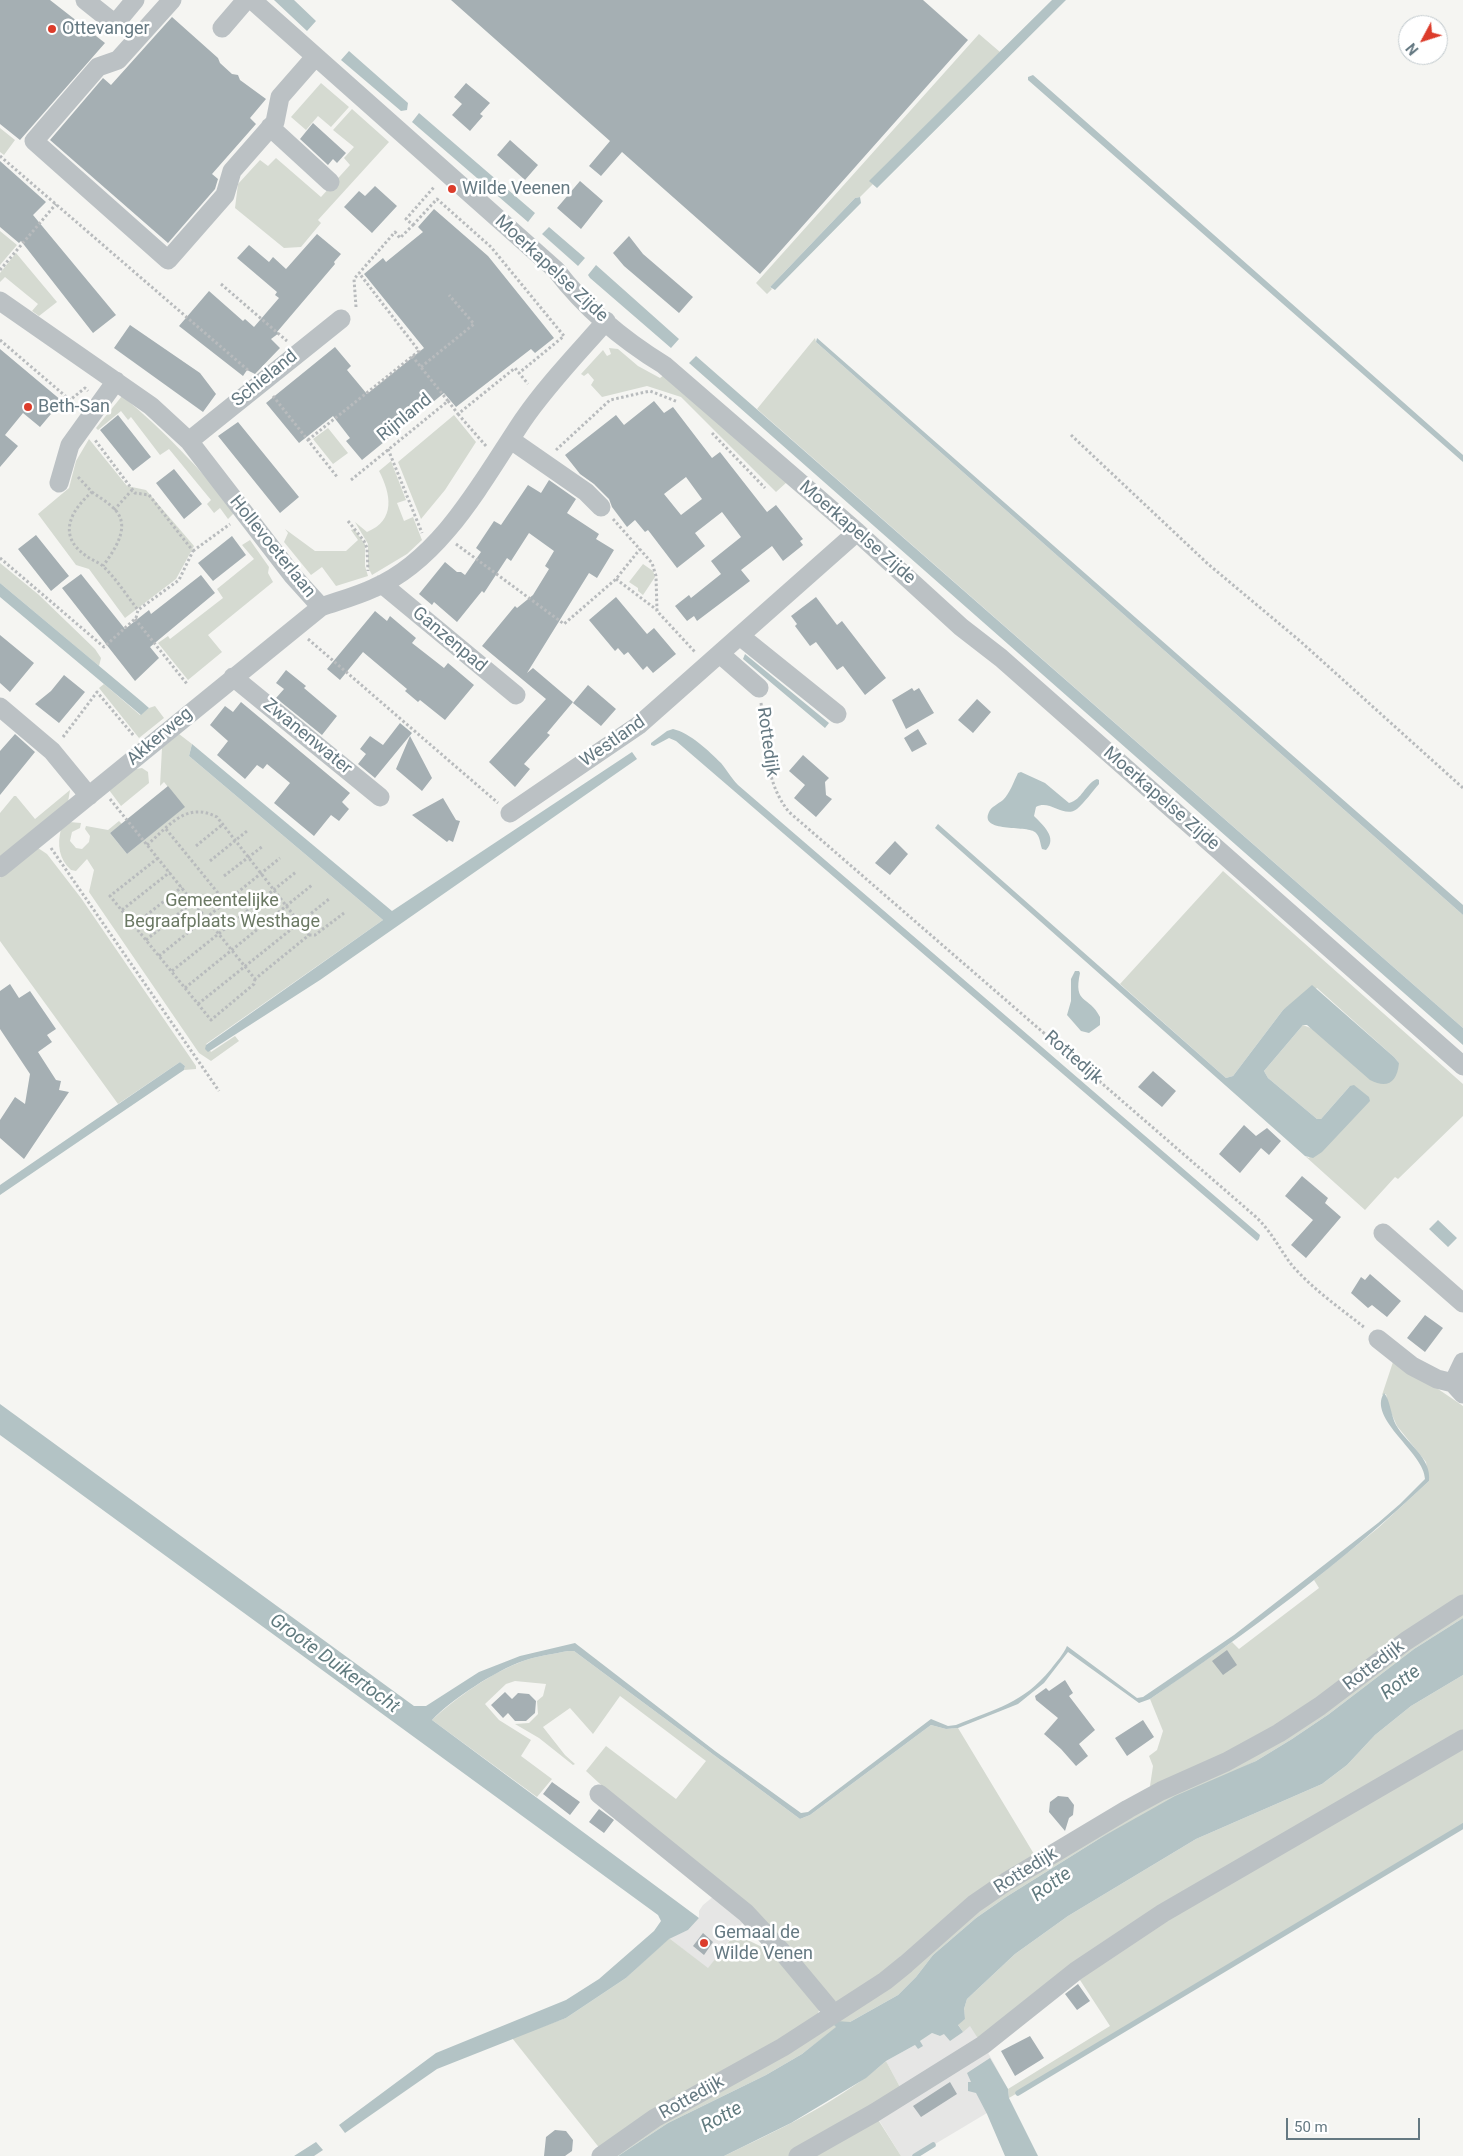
<!DOCTYPE html>
<html>
<head>
<meta charset="utf-8">
<style>
	body { margin:0 }
	#map { position:relative; width:1463px; height:2156px; overflow:hidden; background:#f5f5f2; font-family:Roboto,sans-serif }
	canvas { display:block }
	.north { position:absolute; left:1398px; top:15px; width:50px; height:50px; box-sizing:border-box; background:#fff; border:1px solid #c1c9cd; border-radius:50%; rotate:230deg; font-size:14px; font-weight:700; line-height:20px; text-align:center; color:#657982 }
	.north::after { content:''; display:block; margin:auto; width:18px; height:22px; background:#dc3c2b; clip-path:polygon(50% 0,100% 100%,50% 72%,0 100%) }
	.scale { position:absolute; left:1286px; top:2118px; width:134px; height:22px; box-sizing:border-box; border:2px solid #657982; border-top:0; padding-left:6px; font-size:15px; line-height:18px; white-space:nowrap; color:#657982; -webkit-text-stroke:4px #fff; paint-order:stroke }
</style>
</head>
<body>
<div id="map">
<canvas width="1463" height="2156"></canvas>
<div class="north">N</div>
<div class="scale">50 m</div>
</div>
<script>
const g = document.querySelector('canvas').getContext('2d');
g.lineJoin = 'round';
function fillPath(path, color) {
  g.fillStyle = color;
  g.fill(path, 'evenodd');
}
function strokePath(path, color, width, dash) {
  g.strokeStyle = color;
  g.lineWidth = width;
  g.lineCap = dash ? 'butt' : 'round';
  g.setLineDash(dash || []);
  g.stroke(path);
}
function drawText(font, color, halo, rows, align = 'center') {
  g.font = font + ' Roboto,sans-serif';
  g.lineWidth = 5;
  g.setLineDash([]);
  g.textBaseline = 'middle';
  g.strokeStyle = halo;
  g.fillStyle = color;
  for (const [text, x, y, turn = 0] of rows) {
    g.save();
    g.translate(x, y);
    g.rotate((+turn || 0) * Math.PI / 180);
    g.textAlign = isNaN(turn) ? turn : align;
    if (halo) g.strokeText(text, 0, 0);
    g.fillText(text, 0, 0);
    g.restore();
  }
}
const built = new Path2D(`
	M714,1896l30,25 -36,48 -39,-31 19,-8 11,-12v-7l4,-6z
	M964,2009l44,80 -21,24 -72,43h-14l-29,-47 29,-20 -15,-28 29,-16 3,4 4,-3 -2,-5 12,-8 8,3z`);
const green = new Path2D(`
	M979,34l21,18 -130,129 3,3 -13,13 -5,1 -85,89 2,2 -5,5 -11,-11z
	M321,83l28,24 -18,20 -13,-11 -12,14 -15,-13z
	M352,109l37,33 -71,78 3,3 -20,24 -17,1 -49,-40 3,-24 22,-24 8,6 8,-8 45,39 29,-32 -6,-7 10,-11 -21,-17z
	M0,128l15,12 -11,15 -4,-3z
	M0,231l17,14 -17,20z
	M16,253l41,49 -18,14 -7,-5 6,-7 -33,-27 -5,5v-9z
	M815,338l1,4 647,573v113l-706,-619z
	M609,348l9,1 20,17 22,12 4,-3 123,107 -11,10 -95,-95 -34,-11 -45,11 -11,-12 3,-5 -6,-7 -4,3 -3,-2 22,-24 4,6 4,-2z
	M122,396c43,35 79,74 113,116l-7,7 -8,-11 -6,5 -7,-9 4,-4 -42,-51 -9,6 -29,-38 -3,3 -7,-9 -23,19 -2,-2z
	M454,415l22,27 -31,48 -24,29 -23,-57z
	M328,428l20,25 -15,11 -20,-25z
	M89,439l38,47 19,4 48,56 -18,33 -51,39 -36,-49 -13,-4 -38,-51 31,-26 7,-27z
	M391,461l15,39 -9,3 7,18 9,-4 9,23 -15,14 -35,21 -4,-8v-23l-13,-22 12,10c29,-12 24,-38 12,-61z
	M285,529l30,22h31l12,-11 -7,-10 3,-1 11,15v22l3,10 -32,10 -14,-19 -11,8 -27,-33 4,-9z
	M250,540l19,27 -1,6 5,9 -65,53 14,17 -34,28 -30,-37 10,-7 2,3 53,-41 -6,-9 37,-30 -12,-14z
	M0,563l39,32 56,54 6,9 -2,8 -99,-83z
	M643,564l10,7 2,6 -12,18 -5,-4v-3l-9,-6z
	M104,684l36,31 9,-7 6,-2 9,12 -25,20 -40,-50z
	M179,734l13,10 -3,12 194,164 -177,124 5,8 24,-16 4,5 -28,20 -12,-8 -110,-161 5,-22 -7,-11 -11,12 -5,-1c-12,-11 -14,-25 -10,-41l8,-7 12,1 -1,5 -8,4 -2,9 6,7 6,1 7,-7 1,-6 -5,-7 1,-3 22,4 11,-9 3,3 -12,9 17,21 57,-47 -20,-25 -4,4 2,-38z
	M142,768l6,4 1,11 -28,23 -12,-16 27,-21z
	M70,790l-2,12 -68,55v-44l14,-17h2l19,23z
	M38,848l9,6 34,44 115,168v3l-12,1 1,-4 -5,-4 -62,42 -118,-163v-63z
	M1223,871l240,213v32l-65,63 -3,-2 -30,33 -60,-54 4,2 41,-72 -29,33h-4l-49,-41 -4,-7 39,-46 96,38 -5,-6 -77,-69 -34,22 -50,66 -7,2 -106,-94z
	M1394,1359l69,47v194l-169,119 -139,68 -5,-1 3,-20 -4,-10 8,-6 6,-19 -13,-32 82,-57 7,7 80,-61 -5,-8 64,-52 51,-47 -3,-19 -29,-36 -8,-18 -3,-14 -4,1z
	M1463,1608v10l-49,31 -85,65 -37,25 -36,22 -154,76 -96,60 -30,21 -43,37 -17,22 -18,18 -48,27 -10,1 -3,4 -35,27 -36,21 -98,48 -50,33h-12l353,-234z
	M568,1651h6l226,168 10,-4 121,-90 15,4 12,-1 79,131 -132,102 -68,42 -251,-232 20,-25 70,53 30,-38 -86,-65 -27,38 -23,-26 -27,19 22,28 10,9 -2,1 -34,-27 -24,-14 14,-1 9,-9 -1,-13 6,-5 3,-12 -31,-3 -9,3 -21,20 14,16 32,20 -10,16 31,23 -15,18 -105,-77c25,-23 59,-47 91,-59 14,-5 30,-7 45,-10z
	M1463,1675v59l-484,306 -9,-14 -7,6 -5,-8 7,-5 -1,-10 3,-10 48,-45 53,-38 128,-77 126,-55 25,-19 28,-30 36,-29z
	M1463,1743v83l-454,272 -1,-9 102,-63 -32,-49 34,-26z
	M735,1934l44,21 40,55 -1,5 -217,135 -89,-112 54,-20 60,-40 43,-40 39,30z
	M886,2061l15,28 -110,67h-67c56,-27 115,-54 162,-95z
	M877,2118l24,38h-95z`);
const water = new Path2D(`
	M274,0h20l22,21 -9,10z
	M1052,0h14l-189,188 -8,-7z
	M349,51l59,52 -1,7 -6,1 -60,-51z
	M1033,75l430,380v7l-435,-382v-3z
	M419,113l116,100 -7,9 -116,-100z
	M860,197l1,6 -86,87 -5,-3 85,-89z
	M549,227l36,31 -7,8 -36,-32z
	M596,265l83,74 -8,9 -81,-70 -2,-3z
	M817,338l646,567v10l-647,-573z
	M696,356l767,672v17l-774,-682z
	M0,583l141,118 8,7 -8,7 -141,-118z
	M745,654l84,69 -4,5 -82,-69z
	M673,729c17,4 36,22 48,34 6,7 10,15 17,22l522,450 -1,4 -2,2 -581,-500 -7,-3 -15,8 -3,-1v-2l16,-12z
	M192,744l200,167 240,-159 5,7 -317,221 -112,72 -3,-3 1,-4 177,-125 -194,-164z
	M1021,772l24,11 24,20c13,-3 16,-19 28,-24l2,1v4c-7,8 -14,18 -22,25 -13,10 -27,-10 -41,-2l-2,9c9,9 24,22 12,34l-4,-1c-2,-6 -2,-13 -7,-17 -9,-7 -56,1 -46,-20 2,-5 9,-8 14,-12 7,-7 11,-19 15,-27z
	M938,824l288,254 7,-2 50,-66 29,-25 82,72 5,6c-2,20 -12,26 -29,17l-63,-55h-4l-39,46 4,7 49,41h4l29,-33 4,-1 15,12 1,4 -48,51 -9,6 -8,-2 -370,-328z
	M1075,971h4l1,2c-7,32 9,22 20,44v8l-11,8 -8,-2 -14,-16 4,-14v-22z
	M180,1062l5,4 -1,4 -184,125v-10z
	M1438,1220l19,18 -9,9 -19,-18z
	M1384,1393c6,6 7,23 12,32 11,19 36,33 33,56 -86,81 -181,152 -279,218l-11,4 -71,-51 -24,31 -26,21 -60,24 -12,1 -15,-4 -121,90 -10,4 -226,-168h-6c-15,3 -31,5 -45,10 -28,10 -71,38 -91,59l267,198 -11,12 -19,9 -43,39 -60,40 -129,51 -92,64 -6,-8 97,-72 130,-53 33,-21 55,-48 7,-10 -3,-6 -658,-480v-31l414,302h12l53,-34 18,-7 23,-9 55,-13 140,108 86,62 7,-1 123,-93 17,7 8,-1c41,-17 66,-21 95,-56 6,-8 12,-14 16,-23l70,52 6,-1 91,-62 144,-112 22,-19 25,-25c0,-26 -58,-60 -41,-86z
	M1463,1618v57l-52,31 -36,29 -28,30 -25,19 -126,55 -128,77 -53,38 -48,45 -3,10 1,10 -7,6 5,7 -13,9 -6,-7 -4,2 -8,-3 -12,8 3,5 -5,3 -3,-4 -29,16 -20,17 -75,45 -67,33h-106l50,-33 98,-48 36,-21 34,-27 -2,-2 3,-4 13,1 48,-27 18,-18 17,-22 43,-37 30,-21 96,-60 73,-41 81,-35 36,-22 37,-25 85,-65z
	M990,2058l18,31 1,9 29,58h-33l-18,-42 -11,-21 -8,-2v-9h3l-4,-9z
	M316,2142l7,8 -9,6h-20z`);
const stream = new Path2D(`
	M1018,2093l445,-267
	M915,2156l18,-11`);
const building = new Path2D(`
	M0,0h50l55,43 -85,97 -20,-16z
	M451,0h472l45,40 -208,234 -138,-122 -21,24 -12,-10 21,-25z
	M172,17l46,41 2,5 12,11 6,1 2,5 26,19 -16,19 6,6 -44,50 6,5 -3,10 -47,54 -118,-103 53,-62 8,7z
	M466,83l24,20 -10,11 3,2 -13,15 -18,-16 10,-11 -8,-7z
	M313,123l33,30 -9,10 -4,-4 -5,6 -28,-26z
	M510,140l28,25 -13,15 -28,-25z
	M0,161l46,41 -13,13 83,100 -23,18 -72,-92 -2,2 -19,-16z
	M580,181l23,20 -22,28 -24,-21z
	M375,186l22,20 -25,27 -28,-26 15,-16 6,5z
	M434,209l54,47 66,82 -19,15 -4,-4 -75,58 -12,-14 -82,67 -16,-19 4,-3 -17,-22 -34,27 -33,-40 69,-56 16,19 -4,4 20,24 57,-46 -60,-74 19,-16 3,4 37,-30 -5,-5z
	M317,234l24,20 -7,8 1,2 -58,68 2,1 -8,6 9,9 -25,26 -8,-4 -4,6 -64,-50 30,-35 34,30 2,-2 9,8 25,-29 -4,-3 2,-3 -40,-34 12,-13 20,17 4,-5 13,12z
	M629,236l14,18 50,43 -14,16 -55,-47 -11,-13z
	M130,325l70,48 16,21 -13,18 -89,-64z
	M0,349l62,52 -22,26 -17,-14 -18,22 13,11 -18,21z
	M654,401l10,12 9,-6 39,51 8,-6 47,60 9,-7 27,34 -3,2 3,4 -20,16 -11,-15 -31,24 9,11 -53,40 -3,-5 -7,5 -12,-15 14,-11 2,3 30,-24 -10,-13 30,-24 -19,-25 -27,21 10,13 -28,22 -29,-38 -3,2 -10,-12 -8,7 -15,-20 -3,-8 -15,-15 -14,-10 -15,-19 51,-40 8,10zM686,477l16,22 -21,16 -17,-21z
	M118,415l33,42 -18,14 -33,-41z
	M238,422l61,75 -19,16 -62,-77z
	M174,469l28,35 -18,15 -28,-36z
	M549,480l27,19 -9,14 32,21 -3,5 18,11 -17,28 -8,-5 -62,100 6,-5 40,34 -26,31 3,2 -26,29 6,5 -15,18 -26,-25 57,-63 -64,-53 33,-40 2,2 16,-13 16,-26 -4,-3 9,-15 -25,-18 -18,28 -4,-3 -23,35 -2,-2 -25,31 -23,-20 -2,3 -13,-11 26,-32 12,10h4l4,3 16,-23 -5,-4 18,-27 7,4 27,-40 13,8z
	M36,535l33,41 -18,15 -33,-42z
	M232,536l14,19 -33,26 -15,-18z
	M81,574l44,55 24,-19 2,4 50,-39 14,18 -65,54 9,11 -24,23 -73,-93z
	M616,597l31,37 7,-6 22,26 -23,19 -6,-7 -4,4 -15,-18 -4,3 -6,-7 -3,3 -26,-31z
	M816,597l21,28 5,-4 44,57 -21,17 -22,-29 -6,4 -21,-28 -6,4 -15,-20 2,-2 -6,-8z
	M375,611l12,10 3,-5 26,22 -4,5 32,25 4,-5 26,22 -29,35 -25,-20 -2,2 -13,-11 2,-2 -44,-37 -23,28 -13,-11z
	M0,635l34,28 -24,29 -10,-9z
	M286,670l20,16 -2,2 33,28 -15,19 -46,-37 8,-9 -8,-6z
	M64,675l21,17 -26,31 -24,-19 16,-13z
	M588,685l28,24 -15,17 -28,-23z
	M912,688l2,3 5,-3 15,25 -28,16 -14,-29z
	M977,699l14,13 -18,21 -15,-13z
	M241,702l109,91 -8,9 7,7 -10,12 -8,-6 -17,21 -40,-33 16,-20 -23,-19 -4,5 -6,-4 -12,14 -28,-24 11,-14 -18,-16 15,-19 8,6z
	M400,723l12,10 -37,45 -17,-14 8,-10 -6,-5 10,-13 13,9z
	M918,729l9,15 -15,8 -8,-14z
	M15,734l20,18 -35,43v-44z
	M410,736l22,42 -10,13 -26,-22z
	M803,755l26,23 -4,4 1,13 6,4 -16,18 -22,-19 11,-13 -16,-14z
	M168,786l17,21 -58,47 -17,-21z
	M443,798l13,22 4,1 -7,21 -4,-2 -2,2 -35,-27z
	M895,841l13,13 -18,21 -15,-12z
	M10,984l9,14 11,-7 26,38 -9,6 5,7 -14,10 18,28 5,1 -2,9 10,2 -45,67 -24,-21v-18l15,-23 10,7 5,-30 -30,-45v-38z
	M1153,1071l23,20 -14,16 -24,-20z
	M1244,1125l12,11 11,-8 14,13 -12,14 -8,-7 -21,25 -21,-19z
	M1302,1176l26,22 -3,5 16,14 -35,41 -15,-13 22,-25 -28,-24z
	M1370,1274l31,27 -14,16 -15,-12 -4,3 -17,-15 10,-16 4,3z
	M1425,1315l18,13 -18,24 -18,-14z
	M1227,1650l10,15 -14,10 -11,-14z
	M1065,1680l8,13 -4,3 26,34 -16,14 9,12 -12,10 -15,-17 -17,-15 14,-16 -22,-18 -1,-4 11,-8 3,3z
	M505,1692l7,7 6,-6 11,1 7,7 -1,12 -9,8h-11l-7,-8 -5,5 -12,-13z
	M1143,1720l11,17 -27,19 -12,-18z
	M552,1782l28,20 -10,13 -27,-21z
	M1058,1796l10,1 6,8 -1,10 -4,3 -4,13 -16,-19 1,-10z
	M599,1809l15,11 -10,13 -15,-11z
	M703,1933l10,9 -9,13 -11,-9z
	M1078,1984l12,17 -13,9 -12,-16z
	M1030,2036l14,22 -29,18 -14,-25z
	M950,2082l7,12 -36,23 -8,-11z
	M555,2130l11,1 7,9 -1,11 -7,5h-21l2,-19z`);
const path = new Path2D(`
	M0,156l249,215
	M413,225l24,-26 54,48 73,89 -45,37
	M0,270l56,-66
	M221,284l66,57
	M356,307l-2,-28 41,-47 5,6 13,-13 -7,-6 29,-33
	M0,340l70,60 15,-12 3,3
	M412,356l36,45
	M421,367l53,-43 -25,-29
	M273,396l65,82
	M458,414l28,32
	M712,433l53,55
	M1071,435l137,129 92,77 163,147
	M308,440l111,-89 -60,-78
	M388,449l34,84
	M556,450l54,-50 40,-9 28,11
	M78,477l14,15c-21,18 -35,43 -7,63 6,5 14,7 19,12 13,13 23,29 34,43
	M351,480l97,-79 10,13 57,-46 13,16
	M92,492c8,6 19,12 25,20 13,17 -4,40 -14,54
	M114,510l18,-20
	M613,519l39,44 4,13 1,35 38,41
	M348,521l16,20 3,7 1,23
	M456,544l108,80 52,-45 24,-30
	M193,551l37,-27
	M0,558l104,89 32,-29 2,-8 41,-30 14,-29 -44,-56 -14,-2 -40,-53
	M616,579l41,31
	M135,619l52,65
	M308,639l190,164
	M761,703c5,38 3,78 28,109l467,405c15,14 23,31 35,47 20,24 49,44 74,64
	M63,737l34,-45 37,44
	M110,799l145,180 54,-44 -92,-118c-31,-16 -48,9 -70,28
	M166,829l52,64
	M196,846l27,-22
	M51,848l168,243
	M158,858l-48,38 101,124 43,-36 1,-5
	M210,861l37,-30
	M224,876l39,-30
	M122,910l48,-38
	M134,925l48,-38
	M309,935h6l29,-22
	M146,940l47,-38
	M159,956l121,-98
	M172,971l124,-99
	M185,988l127,-103
	M198,1004l131,-105`);
const minor = new Path2D(`
	M85,0l30,24 20,-24
	M172,0l-54,60 -20,7 -64,74 134,119 57,-65 7,-24 43,-49 5,-25 35,-40
	M252,0l304,270c29,38 67,70 108,95l193,167 104,95 40,31 462,408
	M222,28l24,-28
	M270,127l60,55
	M0,301l151,105 38,35 104,135 28,31
	M511,440l75,52 15,15
	M189,441l152,-122
	M59,483l11,-38 46,-64
	M382,584l134,111
	M740,636l97,78
	M720,654l39,34
	M233,677l147,120
	M0,707l52,44 37,45
	M510,813l129,-88 218,-193
	M0,868l321,-261c17,-6 36,-11 53,-19 68,-29 110,-110 149,-168 24,-35 55,-67 83,-99
	M1383,1233l80,70
	M1378,1339l34,27 25,13 16,4 10,11
	M1453,1383l10,-21
	M599,1794l147,119 38,41 50,60
	M601,2156l54,-38 128,-71 102,-66 21,-17 68,-60 32,-22 122,-73 33,-18 65,-29 53,-29 41,-27 86,-65 57,-37
	M798,2156l76,-43 109,-68 93,-74 87,-58 300,-174`);
const markers = [
	[52,29,5,"#dc3c2b"],
	[452,189,5,"#dc3c2b"],
	[28,407,5,"#dc3c2b"],
	[704,1943,5,"#dc3c2b"]
];
const poiNames = [
	["Ottevanger",62,29],
	["Wilde Veenen",462,189],
	["Beth-San",38,407],
	["Gemaal de",714,1933],
	["Wilde Venen",714,1954]
];
const streetNames = [
	["Moerkapelse Zijde",551,269,43],
	["Schieland",265,379,-39],
	["Rijnland",405,418,-39],
	["Moerkapelse Zijde",857,533,41],
	["Hollevoeterlaan",272,547,51],
	["Ganzenpad",449,640,40],
	["Akkerweg",160,737,-40],
	["Zwanenwater",307,737,39],
	["Westland",613,742,-35],
	["Rottedijk",767,742,82],
	["Moerkapelse Zijde",1161,799,41],
	["Rottedijk",1073,1058,41],
	["Rottedijk",1374,1666,-37],
	["Rottedijk",1026,1871,-32],
	["Rottedijk",692,2098,-29]
];
const parkNames = [
	["Gemeentelijke",222,901],
	["Begraafplaats Westhage",222,922]
];
const waterNames = [
	["Groote Duikertocht",334,1664,36],
	["Rotte",1401,1683,-37],
	["Rotte",1052,1885,-36],
	["Rotte",722,2118,-29]
];
fillPath(built, '#e6e6e5');
fillPath(green, '#d5dad1');
fillPath(water, '#b3c3c5');
strokePath(stream, '#b3c3c5', 5.5);
fillPath(building, '#a5afb3');
strokePath(path, '#b8bbbd', 3, [2.5, 2.5]);
strokePath(minor, '#bbc1c4', 19);
for (const [x, y, r, color] of markers) {
  const dot = new Path2D();
  dot.arc(x, y, r, 0, 2 * Math.PI);
  g.fillStyle = color;
  g.fill(dot);
  strokePath(dot, '#fff', 2);
}
drawText('18px', '#657982', '#fff', poiNames, 'left');
drawText('18px', '#657982', '#fff', streetNames);
drawText('18px', '#6b7964', '#fff', parkNames);
drawText('italic 19px', '#617b7f', '#fff', waterNames);
</script>
</body>
</html>
